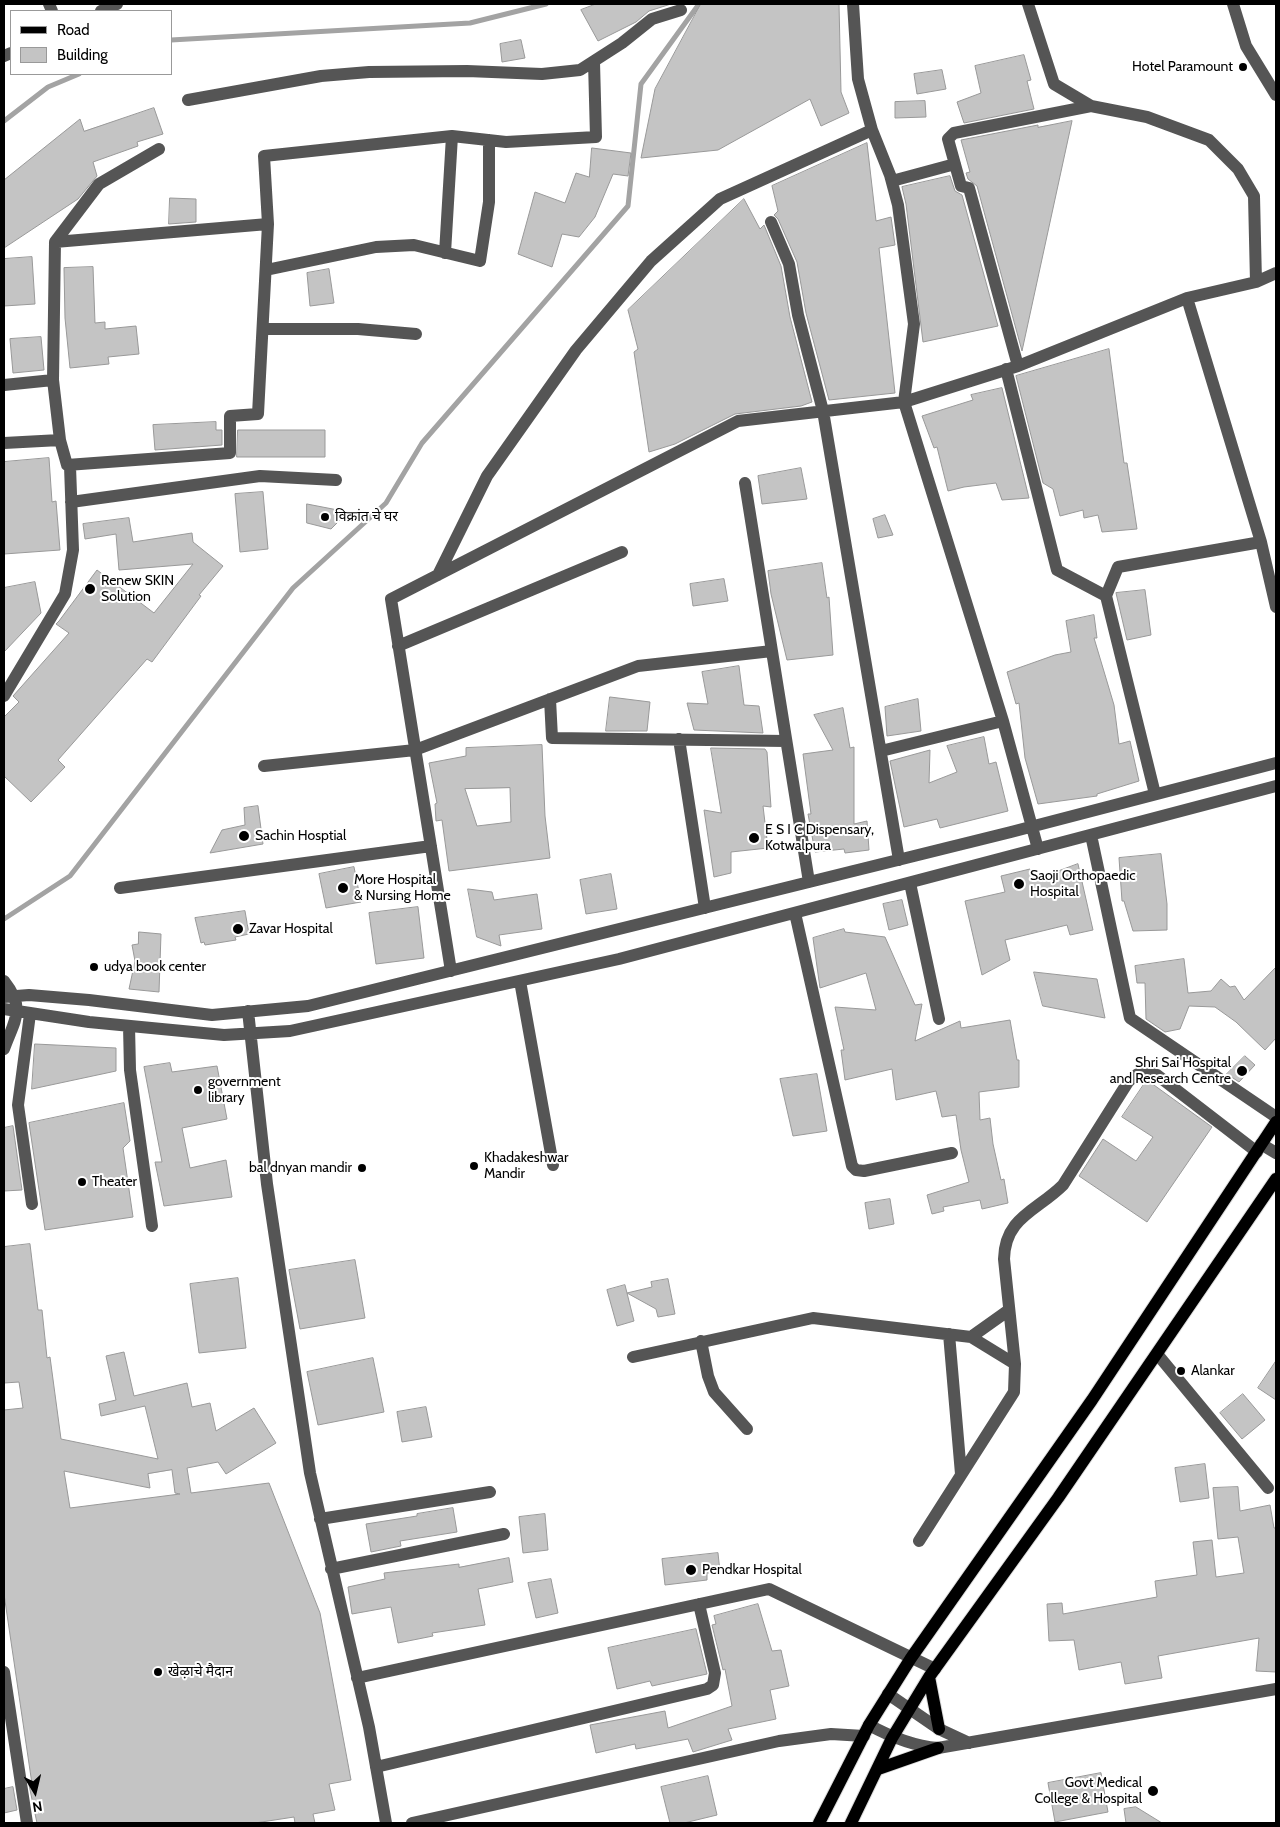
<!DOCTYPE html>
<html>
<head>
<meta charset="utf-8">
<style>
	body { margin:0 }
	#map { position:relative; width:1280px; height:1827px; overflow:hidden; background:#fff; font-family:Cabin,sans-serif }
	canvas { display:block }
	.frame { position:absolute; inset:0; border:5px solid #000; pointer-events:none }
	.legend { position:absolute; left:10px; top:10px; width:162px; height:65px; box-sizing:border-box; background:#fff; border:1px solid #999; margin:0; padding:6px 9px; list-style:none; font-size:15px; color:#000 }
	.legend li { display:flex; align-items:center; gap:10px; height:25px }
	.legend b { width:25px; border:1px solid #999 }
	.north { position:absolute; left:10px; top:1767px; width:50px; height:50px; -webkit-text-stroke:4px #fff; paint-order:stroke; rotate:171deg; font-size:14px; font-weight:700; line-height:20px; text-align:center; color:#000 }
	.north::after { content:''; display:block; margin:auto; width:18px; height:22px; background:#000; clip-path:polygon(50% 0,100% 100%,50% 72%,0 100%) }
</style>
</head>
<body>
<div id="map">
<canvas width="1280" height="1827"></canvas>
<div class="frame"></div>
<ul class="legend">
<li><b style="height:6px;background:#000"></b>Road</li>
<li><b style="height:14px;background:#c4c4c4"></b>Building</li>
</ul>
<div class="north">N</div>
</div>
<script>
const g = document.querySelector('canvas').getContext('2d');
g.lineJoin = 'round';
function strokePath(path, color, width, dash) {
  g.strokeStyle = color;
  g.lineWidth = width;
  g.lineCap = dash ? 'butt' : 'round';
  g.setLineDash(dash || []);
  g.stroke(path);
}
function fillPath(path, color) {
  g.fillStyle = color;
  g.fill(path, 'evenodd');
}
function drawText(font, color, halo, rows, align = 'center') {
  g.font = font + ' Cabin,"Noto Sans Devanagari",sans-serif';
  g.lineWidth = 4;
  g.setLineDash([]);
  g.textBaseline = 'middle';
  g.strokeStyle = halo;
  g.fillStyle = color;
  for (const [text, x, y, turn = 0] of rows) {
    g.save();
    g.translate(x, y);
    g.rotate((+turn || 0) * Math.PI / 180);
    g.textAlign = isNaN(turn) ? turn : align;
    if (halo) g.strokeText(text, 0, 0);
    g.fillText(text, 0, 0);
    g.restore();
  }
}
const stream = new Path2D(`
	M171,40l299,-17 76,-19
	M4,121l44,-34 31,-13
	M4,919l66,-43 223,-288 93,-85 36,-60 206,-237 13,-122 58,-80`);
const building = new Path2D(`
	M596,4h75l-22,7 -13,11 -38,19 -17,-31z
	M701,4h138l2,88 8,21 -28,13 -11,-27 -92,51 -77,8 14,-69z
	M521,40l4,18 -23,4 -2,-18z
	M1024,55l7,25 -4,1 7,28 -70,14 -7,-21 24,-9 -6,-27z
	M942,70l4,19 -29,5 -3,-20z
	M925,101l1,16 -31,1v-16z
	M154,108l9,26 -26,8 1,4 -45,16 4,14 -19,23 -74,49v-68l76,-61 4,12z
	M1072,121l-50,230 -45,-165 -9,-7 -2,-6 4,-1 -9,-32 77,-15v2z
	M867,143l9,78 15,-4 4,28 -16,3 16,145 -66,7 -23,-87 -9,-51 -19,-43 -4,-4 4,-4 -6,-25z
	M592,148l39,5 -3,23 -15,-2 -18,43 -16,20 -17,-3 -10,33 -34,-13 17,-62 30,11 11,-30 13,4z
	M950,176l5,15 7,4 36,131 -75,16 -17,-138 -4,-17z
	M170,198l26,1v23l-27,2z
	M744,199l16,30 4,-4 17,41 9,51 22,85 -11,4 -66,8 -60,30 -26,8 -15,-100 4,-3 -10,-39z
	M32,257l3,47 -31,2v-47z
	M93,267l2,56 10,-1v7l31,-3 3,28 -31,3 1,7 -39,4 -5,-50 -1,-50z
	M329,269l5,34 -24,3 -3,-33z
	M41,337l3,33 -31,3 -3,-34z
	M1109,349l15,114h3l10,66 -35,3 -4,-17 -14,3 -1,-8 -23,6 -7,-27 -10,-6 -27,-107z
	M1002,388l27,110 -27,2 -6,-17 -32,4 -16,4 -11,-44 -3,1 -12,-32 51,-16 -2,-5z
	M216,422v8h6v15l-67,5 -2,-25z
	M238,430h87v27h-88z
	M49,458l3,44 4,-1 4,49 -56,4v-92z
	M801,468l6,31 -45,5 -4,-28z
	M263,492l5,57 -28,3 -5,-58z
	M307,504l41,8 -17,17 -24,-6z
	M885,515l8,20 -15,3 -5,-19z
	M129,518l4,24 59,-9 1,9 30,24 -24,29 2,1 -49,66 -5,-3 -89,101 7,7 -34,35 -27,-26v-59l15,-15 -6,-6 56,-63 -13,-9 3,-3 38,-51 57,43 39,-49 -74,6 -3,-36 -31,5 -2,-15z
	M822,563l5,35 2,-1 4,58 -46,5 -16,-66 -3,-23z
	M724,579l4,22 -35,5 -3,-22z
	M35,582l6,31 -37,39v-64z
	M1145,590l6,45 -24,5 -11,-47z
	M1094,615l3,23h-3l20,67 5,39 11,-3 9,40 -42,13v2l-59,8 -13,-46 -6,-55 -3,1 -9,-32 48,-17 16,-3 -5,-31z
	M739,666l5,39 15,1 4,27 -69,-3 -7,-27 21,1 -6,-32z
	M610,697l40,5 -3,29h-41z
	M918,699l3,32 -34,5 -2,-29z
	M843,708l7,40 4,-1v77l13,-3 2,29 -24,3 -1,-4 -29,3 -7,-38h3l-8,-60 30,-4 -19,-35z
	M984,737l5,27 7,-2 12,49 -68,17 -3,-9 -33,8 -14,-66 40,-11 -1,33 28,-11 -10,-26z
	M542,745l3,71 5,42 -101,13 -7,-51 -6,1 -1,-17 2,-1 -8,-40 37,-7v-8zM510,788l1,34 -34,4 -12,-37z
	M711,748l54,1 2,3 4,55 -8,-1 5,42 -37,4v21l-17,4 -10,-67 17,3z
	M258,806l5,38 -53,9 12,-23 23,-5 -1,-17z
	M1161,854l6,50v26l-34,1 -9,-30h-2l-3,-43z
	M1078,864l15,66 -23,5 -3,-10 -62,15 5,20 -28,15 -17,-74 40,-9 -4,-16 29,-7 3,11z
	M354,867l7,35 -35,6 -7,-34z
	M611,874l6,35 -31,5 -6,-34z
	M468,889l24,3 2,8 43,-6 5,35 -43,6 2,11 -24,-9z
	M902,900l6,25 -19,5 -6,-26z
	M418,907l6,51 -48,6 -7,-51z
	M245,911l4,23 -14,3 1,3 -31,5 -1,-3 -3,1 -6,-25z
	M844,929l1,3 40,5 30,68 7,-1 -7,37 45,-20 1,7 49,-8 7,40h2v27l-40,5 1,28 10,-2 3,26 8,36 3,-1 4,24 -26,6 -2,-9 -37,7 1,4 -12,3 -5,-19 42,-13 -8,-32 -5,-35 -14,2 -6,-26 -40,9 -4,-31 -47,11 -4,-30h3l-9,-43 41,3 -10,-37 -46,15 -7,-50z
	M139,932l22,2 -2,58 -30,-3 6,-28 -3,-16 6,-1z
	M1184,959l4,34 23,-2 10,-12 9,8 5,-1 9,14 32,-33v71l-11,12 -29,-28 -21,-15 -26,-1 -9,23 -15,3 -19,-13 -1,-36h-8l-2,-17z
	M1034,972l63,7 8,39 -62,-12z
	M35,1044l81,4v23l-84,18z
	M1245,1056l10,9 -16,17 -12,-8z
	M170,1063l2,9 45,-6 10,53 -45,9 8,40 36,-8 6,37 -68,9 -9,-44h7l-18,-95z
	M817,1074l10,57 -34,5 -13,-57z
	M1147,1080l65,47 -65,95 -68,-46 24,-37 33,22 17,-24 -31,-20z
	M124,1103l6,38 -7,7 10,69 -88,13 -16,-107z
	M13,1126l9,64 -18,1v-63z
	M890,1199l4,25 -25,5 -4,-26z
	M30,1244l8,66h4l5,48 3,-1 11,82 97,20 -13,-53 -44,10 -2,-12 17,-4 -10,-44 18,-4 10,44 53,-13 5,24 18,-4 6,28 38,-23 22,35 -50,31 -8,-12 -31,6 4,25 78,-10 51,130 31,167 -22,4 6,26 -22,4 2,9h-20l-1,-6 -39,6h-218l-8,-38 3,-1 -28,-190v-184l19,-2 -4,-26 -15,1v-136zM172,1470l3,23 5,1 -110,14 -6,-37 86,17 -2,-14z
	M355,1260l10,58 -65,11 -11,-59z
	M238,1278l8,70 -47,5 -9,-69z
	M668,1279l7,35 -17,3 -2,-8 -29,-16 25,-6 -1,-5z
	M625,1285l9,36 -17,5 -10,-36z
	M373,1358l11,54 -66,13 -11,-53z
	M1276,1361v39l-18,-12z
	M1243,1394l22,26 -23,19 -22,-26z
	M426,1407l6,30 -30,5 -5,-30z
	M1205,1464l4,34 -29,4 -5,-34z
	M1238,1487l2,24 30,-6 4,23h2v144l-20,-1 3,-33 -101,18 4,22 -37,6 -4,-22 -42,8 -5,-30 -25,1 -2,-37 15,-1 1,11 94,-17 -2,-16 42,-6 -4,-33 19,-2 4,37 28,-4 -6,-36 -20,2 -5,-51z
	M453,1508l4,24 -57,9 1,5 -30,6 -5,-28 51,-8v-2z
	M545,1514l3,36 -25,3 -4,-36z
	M718,1553l2,19 -13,1v7l-42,5 -3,-26z
	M509,1558l4,24 -35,7 7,36 -53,8 1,3 -35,7 -7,-36 -39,7 -4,-27 37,-8 -1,-6 75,-9v3z
	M551,1579l7,34 -22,5 -8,-35z
	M758,1604l14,47 9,-1 8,36 -19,4 6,29 -48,10 4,11 -39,12 -5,-13 -52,10 -1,-5 -39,9 -6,-28 75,-14 3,17 64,-22 -7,-37 -2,1 -11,-45 4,-1 -2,-8z
	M696,1629l11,45 -55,12 -2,-5 -33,8 -9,-41z
	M1101,1773l7,39 -53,10 -7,-39z
	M708,1776l9,39 -33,8h-14l-9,-36z
	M13,1787l4,23 -13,3v-24z
	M1136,1807l26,16h-36l-2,-14z`);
const minor = new Path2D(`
	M49,4l3,7
	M853,4l5,75 14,51 18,45 8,30 16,119 -10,78 99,319 35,128
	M1028,4l26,80 37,22 56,11 62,23 29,29 16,27 2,86
	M1233,4l13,42 30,49
	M101,11l16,-7
	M4,56l7,-3
	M188,100l133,-24 48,-4 98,-1 75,3 38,-4 42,-27 30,-24 29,-9
	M892,181l63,-17
	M771,222l18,42 9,51 25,96 76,449
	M55,242l213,-18
	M445,253l7,-117
	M266,270l110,-23 38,-2 66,16 9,-59v-62
	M1187,298l74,244 15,65
	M264,329h94l58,5
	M1018,366l-49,-178 -8,-2 -13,-47 6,-6 137,-27
	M1006,369l51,201 49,26
	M4,385l49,-5
	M4,443l56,-3
	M67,465l163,-12v-37l28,-2 10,-190 -4,-68 188,-20 54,6 90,-5 -2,-75
	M745,483l64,399
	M71,502l189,-26 76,4
	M438,575l49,-99 89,-126 75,-89 69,-62 152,-69
	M398,646l224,-94
	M4,696l61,-102 8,-44 -3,-84 -3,-1 -7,-25 -7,-60 2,-138 44,-58 60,-35
	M550,699l2,39 234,3
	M679,739l26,169
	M881,751l122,-30
	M264,766l151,-16 223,-84 134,-15
	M1155,794l-49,-198 12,-29 143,-25
	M1091,835l39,183 146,99
	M910,883l29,136
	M120,888l311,-42
	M795,913l57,253 4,4 8,1 88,-18
	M451,971l-60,-372 347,-178 166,-19 114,-36 169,-68 69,-16 20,-9
	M4,981c22,28 11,38 0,68
	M520,981l33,184
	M4,997l25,-2 60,5 123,15 96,-9 703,-174 265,-69
	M4,1009l85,13 135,13 66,-4 329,-72 657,-173
	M248,1011l19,173 43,289 59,254 17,96
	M30,1014l-12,91 14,99
	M129,1026l1,44 22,156
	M1261,1144l15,9
	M949,1334l12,140
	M971,1337l38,-27
	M701,1341l7,35 6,16 33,37
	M1158,1355l110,133
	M633,1357l180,-39 158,19 44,27
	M320,1519l170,-27
	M919,1541l95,-149 1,-28 -11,-105c1,-42 33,-48 59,-74l65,-103c10,-10 15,-13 29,-7l100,77
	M331,1569l173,-35
	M4,1672l23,151
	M357,1678l412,-89 166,80
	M888,1694l51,35 30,14
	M869,1725c22,12 44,21 69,23l338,-59
	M376,1767l331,-78 6,-4 2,-12 -16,-69
	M412,1823l367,-82 52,-7 33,2`);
const major = new Path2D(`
	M929,1677l10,52
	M878,1769l60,-21
	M819,1823l50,-98 42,-67 181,-258 184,-278
	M851,1823l41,-85 37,-61 129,-179 218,-319`);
const markers = [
	[1243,67,5,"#000"],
	[325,517,5,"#000"],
	[90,589,6,"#000"],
	[244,836,6,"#000"],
	[754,838,6,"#000"],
	[1019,884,6,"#000"],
	[343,888,6,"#000"],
	[238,929,6,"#000"],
	[94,967,5,"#000"],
	[1242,1071,6,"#000"],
	[198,1090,5,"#000"],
	[474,1166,5,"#000"],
	[362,1168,5,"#000"],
	[82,1182,5,"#000"],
	[1181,1371,5,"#000"],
	[691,1570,6,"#000"],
	[158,1672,5,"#000"],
	[1153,1791,6,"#000"]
];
const poiNames = [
	["Hotel Paramount",1233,67,"right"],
	["विक्रांत चे घर",335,517],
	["Renew SKIN",101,581],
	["Solution",101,597],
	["E S I C Dispensary,",765,830],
	["Kotwalpura",765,846],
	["Sachin Hosptial",255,836],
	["Saoji Orthopaedic",1030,876],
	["Hospital",1030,892],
	["More Hospital",354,880],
	["& Nursing Home",354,896],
	["Zavar Hospital",249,929],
	["udya book center",104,967],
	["Shri Sai Hospital",1231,1063,"right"],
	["and Research Centre",1231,1079,"right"],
	["government",208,1082],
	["library",208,1098],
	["Khadakeshwar",484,1158],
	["Mandir",484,1174],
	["bal dnyan mandir",352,1168,"right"],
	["Theater",92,1182],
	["Alankar",1191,1371],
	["Pendkar Hospital",702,1570],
	["खेऴाचे मैदान",168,1672],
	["Govt Medical",1142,1783,"right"],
	["College & Hospital",1142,1799,"right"]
];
strokePath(stream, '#a3a3a3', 5);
fillPath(building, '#c4c4c4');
strokePath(building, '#999', 1);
strokePath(major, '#dbdbdb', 14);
strokePath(minor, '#555', 12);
strokePath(major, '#000', 12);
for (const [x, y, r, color] of markers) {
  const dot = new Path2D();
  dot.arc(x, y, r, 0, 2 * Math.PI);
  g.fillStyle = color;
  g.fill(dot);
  strokePath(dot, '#fff', 2);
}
drawText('14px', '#000', '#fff', poiNames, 'left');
</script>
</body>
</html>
